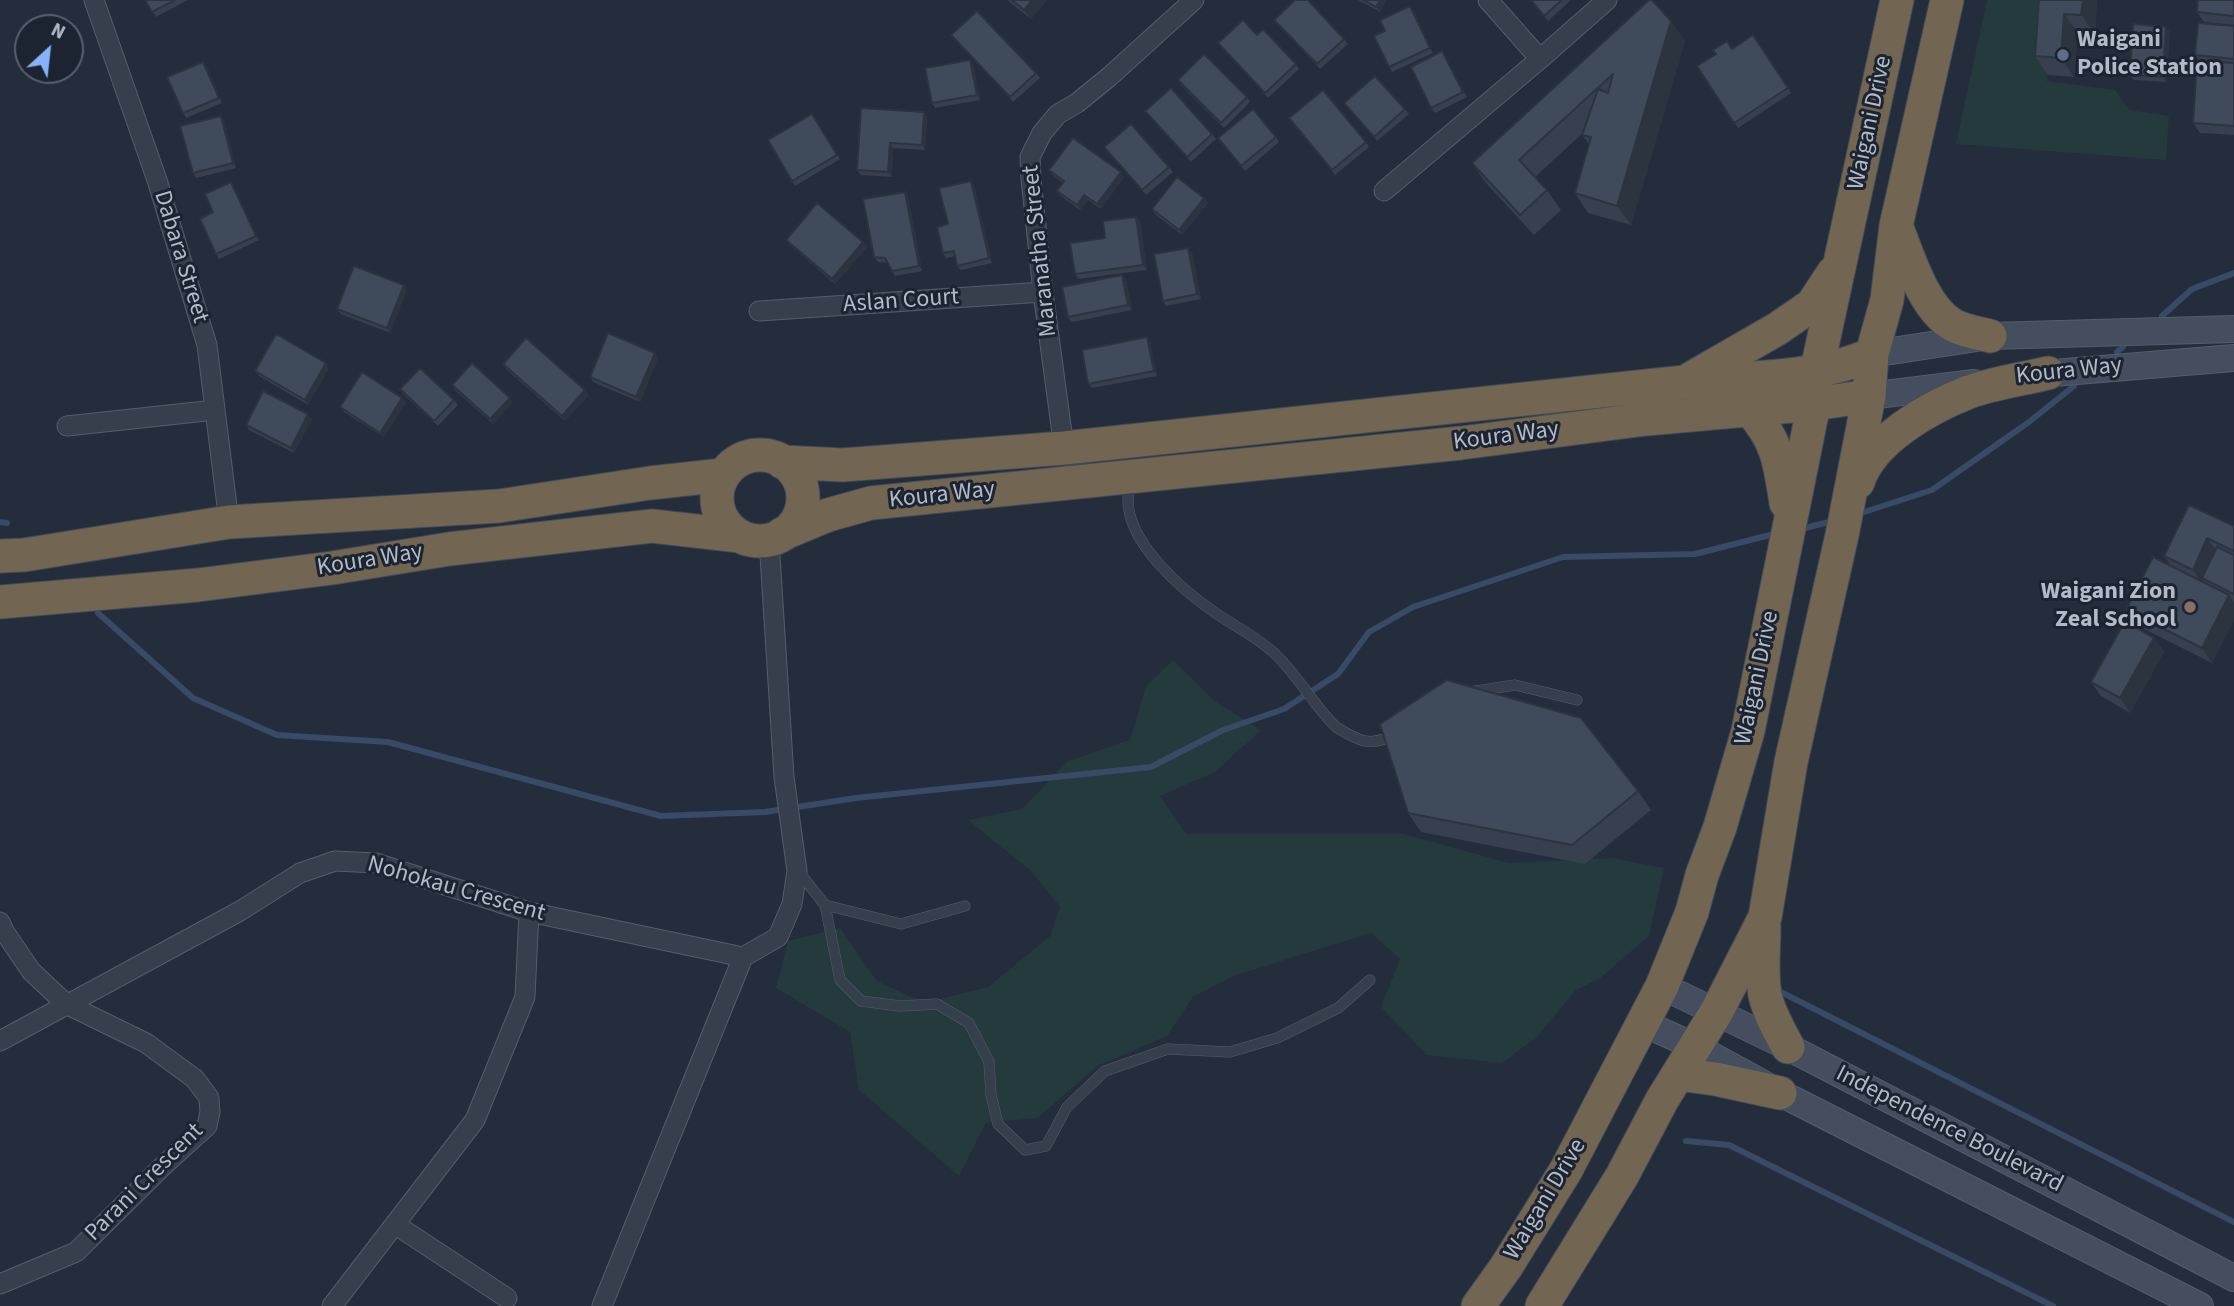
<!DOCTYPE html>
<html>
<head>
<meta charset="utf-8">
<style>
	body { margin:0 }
	#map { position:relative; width:2234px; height:1306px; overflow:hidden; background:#232d3c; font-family:"Source Sans 3",sans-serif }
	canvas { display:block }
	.north { position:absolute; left:14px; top:14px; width:70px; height:70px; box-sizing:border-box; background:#1c2431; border:2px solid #58606d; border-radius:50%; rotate:27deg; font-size:19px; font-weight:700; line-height:28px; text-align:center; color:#b2bac8 }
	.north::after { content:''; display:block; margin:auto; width:24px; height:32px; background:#86b2f9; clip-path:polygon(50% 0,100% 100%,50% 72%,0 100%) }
</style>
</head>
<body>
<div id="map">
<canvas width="2234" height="1306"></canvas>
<div class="north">N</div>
</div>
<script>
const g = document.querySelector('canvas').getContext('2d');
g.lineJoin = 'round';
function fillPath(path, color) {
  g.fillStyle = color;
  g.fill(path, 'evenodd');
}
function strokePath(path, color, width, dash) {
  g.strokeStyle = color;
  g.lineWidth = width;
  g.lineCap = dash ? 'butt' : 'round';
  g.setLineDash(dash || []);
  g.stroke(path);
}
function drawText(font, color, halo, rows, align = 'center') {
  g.font = font + ' "Source Sans 3",sans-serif';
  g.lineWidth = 6;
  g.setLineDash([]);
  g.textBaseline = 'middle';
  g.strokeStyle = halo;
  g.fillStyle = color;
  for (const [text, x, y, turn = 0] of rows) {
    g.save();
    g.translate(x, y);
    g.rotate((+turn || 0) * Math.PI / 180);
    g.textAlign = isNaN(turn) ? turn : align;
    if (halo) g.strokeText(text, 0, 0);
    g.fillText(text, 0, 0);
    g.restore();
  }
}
const green = new Path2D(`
	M1987,0h67l-7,81 68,9 14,20 40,6 -3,44 -210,-16z
	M1173,660l43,42 45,28 -46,42 -55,24 26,38h218l105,29 103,-5 52,10 -15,68 -50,43 -23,11 -39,47 -35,26 -75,-8 -46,-48 19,-48 -29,-26 -138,43 -40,21 -26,39 -70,30 -59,52 -52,5 -27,53 -100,-86 -9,-58 -74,-44 12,-47 52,-13 37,53 47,22 64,-16 62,-51 10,-29 -29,-36 -63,-51 54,-11 46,-48 62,-21 16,-54z`);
const stream = new Path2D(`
	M2162,316l30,-27 42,-16
	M2117,352l6,-5
	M1858,514l74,-24 97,-68 45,-36
	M0,522l7,1
	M1801,529l32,-8
	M98,613l95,85 84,37 111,7 273,74 104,-4 91,-14 295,-31 72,-37 61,-21 54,-35 31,-42 44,-25 150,-50 132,-3 79,-20
	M1779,991l455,231
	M1686,1141l43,4 324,161`);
const lane = new Path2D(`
	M1131,483c-1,5 -3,11 -3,16 -1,44 55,92 89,115 19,13 40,23 57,39 24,22 39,52 62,74 24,15 35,20 60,7
	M1470,692l45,-7 62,15
	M798,871l27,34 76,19 64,-18
	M825,905l15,75 21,21 39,5 37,-2 32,19 20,39 2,33 7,29 27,26 21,-4 21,-39 38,-36 63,-22 62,3 47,-14 61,-30 32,-28`);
const street = new Path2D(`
	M94,0l63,180 50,165 22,177
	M1488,0l52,59 67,-59
	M1384,191l156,-132
	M759,311l284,-19
	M67,426l148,-16
	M1064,448l-21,-156 -12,-113 -1,-22 12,-24 16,-19 19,-11 32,-26 85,-77
	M0,922l4,9 27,40 35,33 80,39 49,36 14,19 1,14 -3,14 -43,39 -88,87 -76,32
	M0,1041l240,-130 60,-38 35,-12 41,2 153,49 214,45
	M396,1225l111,73
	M332,1306l143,-186 50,-123 4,-85
	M602,1306l141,-349 35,-20 14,-33 5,-33 -13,-94 -15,-237`);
const secondary = new Path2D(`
	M1872,354l118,-18 244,-7
	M2030,375l204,-17
	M1869,396l105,-13
	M1662,986l126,61 446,231
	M1641,1022l55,25 84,46 420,213`);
const highway = new Path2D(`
	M1897,228c12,30 27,81 56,97 11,6 25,8 37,11
	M1690,379l87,-50 35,-24 21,-32
	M1750,410c28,31 30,54 36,93
	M717 498a43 43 0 1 1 86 0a43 43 0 1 1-86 0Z
	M782,462l61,3 221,-17 621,-66c59,-4 133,-3 187,-28
	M1858,482c13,-42 72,-75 111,-90 25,-9 54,-13 79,-19
	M782,534l46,-19 43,-12 590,-60 185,-24 168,-15 55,-8
	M0,556l24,-1 205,-33 270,-16 151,-23 73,-8
	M0,602l198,-17 134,-17 117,-19 203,-23 88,10
	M1764,927c0,22 -3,45 1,68 4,18 14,35 23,52
	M1678,1074l37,5 65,14
	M1478,1306l28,-39 60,-97 96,-184 30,-74 10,-37 18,-48 28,-96 66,-327 3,-35 80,-369
	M1542,1306l80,-130 40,-76 55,-89 48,-94 26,-155 51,-227 27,-139 3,-42 15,-54 9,-74 51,-226`);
const wall = new Path2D(`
	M145,0h43l-32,17z
	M1007,0h40l-16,19z
	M1358,0h28l-6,12z
	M1530,0h41l-23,21z
	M2039,0h58l-2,34 -17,-1 -4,44 -26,-2 -13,-19z
	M2234,0v25l-30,-3 -7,-10z
	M1410,6l4,5 19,42 -41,19 -3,-5z
	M1274,20l70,19 4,5 -28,25z
	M1671,21l14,20 -54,184 -43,-12 -13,-20 14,-49 -7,-9 1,-2 -48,44 12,13 14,20 -27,25 -49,-53 -13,-19z
	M2234,26v109l-34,-2 -7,-10 6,-62 -4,-6z
	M2170,32l-4,50 -32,-2 -4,-5z
	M951,35l85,38 4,5 -27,24z
	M1257,35l39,29 3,5 -31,29 -50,-55z
	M1753,35l38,58 -53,35 -41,-62 35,-18z
	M1442,51l25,46 -32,16 -4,-5z
	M973,64l7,36 -45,8 -3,-5z
	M207,67l15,36 -36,15 -3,-5z
	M1178,80l69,17 3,5 -26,26 -43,-43z
	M1344,103l61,6 4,5 -32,27z
	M1145,111l67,23 4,5 -25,23z
	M924,112l3,5 -2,33 -32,-2 -1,29 -31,-2 -4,-5z
	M812,114l28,45 -45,27 -3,-5z
	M221,116l3,4 12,48 -40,10 -3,-5z
	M1292,123l74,19 3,5 -34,28z
	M1276,137l3,5 -34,29 -24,-29z
	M1104,147l65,20 4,5 -27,23z
	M1049,170l75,7 -23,32 -13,-9 -8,10 -19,-14 -4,-5 6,-8 -10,-8z
	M974,186l18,77 -31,7 -4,-4 -2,-10 -9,2 -3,-5 5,-29z
	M234,187l25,53 -40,19 -3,-5 -3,-42z
	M905,192l3,5 14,74 -27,5 -7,-13 -10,-1 -4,-5z
	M1208,203l-26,32 -27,-21 -3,-5z
	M1140,221l7,49 -69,9 -3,-5 30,-36z
	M786,240l77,2 4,5 -32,37 -46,-40z
	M1192,253l9,46 -35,7 -3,-5z
	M1126,280l6,30 -60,12 -4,-5z
	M407,290l-17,43 -49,-19 -4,-5z
	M1150,342l7,34 -65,12 -4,-4z
	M658,358l-18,44 -47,-20 -3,-5z
	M503,364l86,31 -24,26 -59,-52z
	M329,368l-21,37 -49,-29 -4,-5z
	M452,385l61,18 -20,21 -38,-34z
	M400,389l54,11 4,5 -20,21 -35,-32z
	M402,398l4,5 -22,34 -40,-25 -4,-5z
	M312,419l-18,34 -45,-23 -3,-5z
	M2234,526v94l-22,43 -76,-38 -10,-15 45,-44 -7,-10z
	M2154,638l10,14 -34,61 -29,-17 -10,-14z
	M1638,791l13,19 -66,54 -164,-32 -13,-19z`);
const shadedWall = new Path2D(`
	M1032,0h15l-16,19 -7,-9z
	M1380,0h6l-6,12 -4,-5z
	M2083,0h14l-2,34 -14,-19z
	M1410,6l4,5 19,42 -3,-5z
	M2064,14l14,19 -4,44 -13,-19z
	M1671,21l14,20 -54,184 -14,-19z
	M2166,27l4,5 -4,50 -3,-5z
	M970,60l3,4 7,36 -3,-5z
	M203,62l4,5 15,36 -3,-5z
	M924,112l3,5 -2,33 -3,-5z
	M221,116l3,4 12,48 -3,-5z
	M890,143l3,5 -1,29 -4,-5z
	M1121,172l3,5 -23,32 -4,-5z
	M971,181l3,5 18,77 -3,-5z
	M231,182l3,5 25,53 -3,-4z
	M905,192l3,5 14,74 -3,-5z
	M1084,195l4,5 -8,10 -3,-5z
	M1204,198l4,5 -26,32 -3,-5z
	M1136,217l4,4 7,49 -4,-5z
	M863,242l4,5 -32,37 -3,-5z
	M1188,248l4,5 9,46 -4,-5z
	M1122,275l4,5 6,30 -4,-5z
	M404,285l3,5 -17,43 -3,-5z
	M1147,337l3,5 7,34 -3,-5z
	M655,353l3,5 -18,44 -4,-5z
	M326,363l3,5 -21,37 -3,-5z
	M585,390l4,5 -24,26 -3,-5z
	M402,398l4,5 -22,34 -4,-4z
	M510,398l3,5 -20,21 -3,-5z
	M308,414l4,5 -18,34 -3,-5z
	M2207,538l11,15 -16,25 2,4 -1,2 -10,-14z
	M2229,595l5,8v17l-22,43 -10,-15z
	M2154,638l10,14 -34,61 -10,-15z`);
const building = new Path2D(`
	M145,0h30l-23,12z
	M1012,0h20l-8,10z
	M1295,0h13l36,39 -27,25 -43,-44z
	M1363,0h17l-4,7z
	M1531,0h31l-18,16z
	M1649,0h3l19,21 -54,185 -42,-13 16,-56 -9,-2 16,-46 10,4 5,-19 -94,86 28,30 -27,25 -48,-52z
	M2039,0h44l-2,15 -17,-1 -3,44 -26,-2z
	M2198,0h36v16l-37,-4z
	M1410,6l20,42 -41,19 -15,-31 11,-5 -5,-11z
	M977,11l59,62 -26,24 -59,-62z
	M1243,20l14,15 6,-6 33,35 -31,29 -47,-50z
	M2198,23l36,3v33l-39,-4z
	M2133,24l33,3 -3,50 -33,-2z
	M1753,35l35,53 -54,35 -37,-57 19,-12 -3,-4 14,-9 5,8z
	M1442,51l21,41 -32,16 -20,-41z
	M1204,54l43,43 -26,26 -43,-43z
	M970,60l7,35 -45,8 -7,-35z
	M2197,61l37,2v63l-41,-3z
	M203,62l16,36 -36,15 -16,-36z
	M1375,76l30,33 -31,28 -30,-34z
	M1171,88l41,46 -25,23 -42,-46z
	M1323,90l43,52 -34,28 -43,-52z
	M861,108l63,4 -2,33 -32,-2 -2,29 -31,-2z
	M1253,109l23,28 -35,29 -23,-28z
	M812,114l25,41 -45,26 -24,-41z
	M221,116l12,47 -40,10 -13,-47z
	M1131,124l38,43 -27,23 -38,-43z
	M1073,138l48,34 -24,32 -13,-9 -7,10 -20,-14 7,-10 -15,-11z
	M1177,177l27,21 -25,32 -27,-21z
	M971,181l18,77 -32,8 -3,-15 -11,2 -6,-26 11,-3 -9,-36z
	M231,182l25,54 -40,18 -16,-35 13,-7 -8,-18z
	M905,192l14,74 -27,5 -7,-13 -11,-1 -11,-58z
	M817,203l46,39 -31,37 -46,-39z
	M1136,217l7,48 -68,9 -5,-31 35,-5 -2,-17z
	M1188,248l9,46 -34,7 -9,-47z
	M354,266l50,19 -17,43 -50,-19z
	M1122,275l6,30 -60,12 -6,-30z
	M608,333l47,20 -19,44 -46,-20z
	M276,334l50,29 -21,37 -50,-29z
	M1147,337l7,34 -66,13 -6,-34z
	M526,338l59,52 -23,26 -59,-52z
	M472,363l38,35 -20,21 -38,-34z
	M420,368l34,32 -20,21 -34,-32z
	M362,372l40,26 -22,35 -40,-26z
	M263,391l45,23 -17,34 -45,-23z
	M2189,505l45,21v25l-27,-13 -14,32 -29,-14z
	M2217,547l17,8v39l-32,-16z
	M2153,557l76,38 -27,53 -76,-38z
	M2125,621l29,17 -34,60 -29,-16z
	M1447,680l134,38 57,73 -66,54 -164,-32 -28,-89z`);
const markers = [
	[2063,55,7,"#5c6f8a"],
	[2190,607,7,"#8d6e63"]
];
const poiNames = [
	["Waigani",2077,41],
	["Police Station",2077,69],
	["Waigani Zion",2176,593,"right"],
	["Zeal School",2176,621,"right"]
];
const streetNames = [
	["Waigani Drive",1871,123,-78],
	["Maranatha Street",1041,251,-96],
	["Dabara Street",180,257,73],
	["Aslan Court",901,302,-4],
	["Koura Way",2069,372,-6],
	["Koura Way",1506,437,-7],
	["Koura Way",942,496,-6],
	["Koura Way",370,561,-9],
	["Waigani Drive",1758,678,-78],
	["Nohokau Crescent",456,890,16],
	["Independence Boulevard",1949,1130,27],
	["Parani Crescent",145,1183,-45],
	["Waigani Drive",1546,1200,-59]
];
fillPath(green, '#253a3d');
strokePath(stream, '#384a66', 6);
strokePath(lane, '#555d6a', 11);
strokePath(street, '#555d6a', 21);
strokePath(secondary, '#555d6a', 28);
strokePath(highway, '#424a57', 35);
strokePath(lane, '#363f4c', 10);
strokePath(street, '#363f4c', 19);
strokePath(secondary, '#444e5f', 26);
strokePath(highway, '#726653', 33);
fillPath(wall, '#36404e');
fillPath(shadedWall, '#2c3440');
fillPath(building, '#3f4b5b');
strokePath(building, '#2c3440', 2);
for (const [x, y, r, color] of markers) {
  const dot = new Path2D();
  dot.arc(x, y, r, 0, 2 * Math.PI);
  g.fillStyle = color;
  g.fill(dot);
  strokePath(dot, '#1c2431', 2.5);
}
drawText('bold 24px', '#b2bac8', '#1c2431', poiNames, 'left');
drawText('24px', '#b2bac8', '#1c2431', streetNames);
</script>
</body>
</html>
